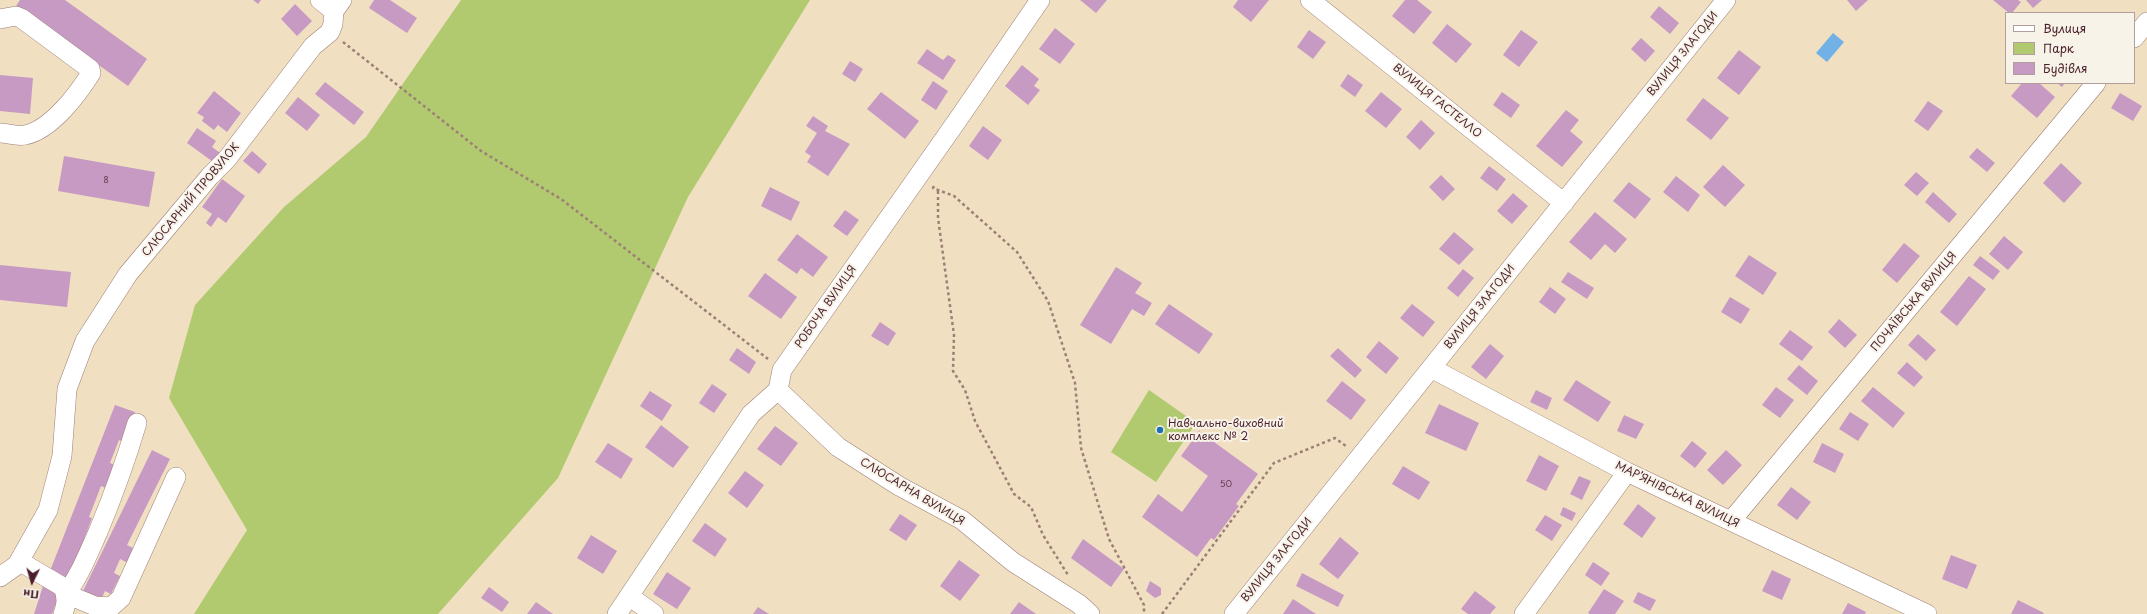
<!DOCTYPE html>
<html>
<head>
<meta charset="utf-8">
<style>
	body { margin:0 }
	#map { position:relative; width:2147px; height:614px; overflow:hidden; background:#f0dfc1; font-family:"Playpen Sans",sans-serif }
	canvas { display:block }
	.legend { position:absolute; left:2005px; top:12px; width:130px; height:72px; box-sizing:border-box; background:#f7f3e8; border:1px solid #b29e9c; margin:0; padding:5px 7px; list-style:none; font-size:12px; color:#4a1f2b }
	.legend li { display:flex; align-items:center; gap:8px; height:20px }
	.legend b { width:20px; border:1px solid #b29e9c }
	.north { position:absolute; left:12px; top:562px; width:40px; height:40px; -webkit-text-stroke:3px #f7f3e8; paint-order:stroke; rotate:185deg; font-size:11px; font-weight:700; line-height:16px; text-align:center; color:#4a1f2b }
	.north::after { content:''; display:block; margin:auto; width:14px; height:18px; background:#4a1f2b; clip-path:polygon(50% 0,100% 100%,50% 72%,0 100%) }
</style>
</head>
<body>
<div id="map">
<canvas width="2147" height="614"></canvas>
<ul class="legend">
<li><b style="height:5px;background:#fff"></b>Вулиця</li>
<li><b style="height:11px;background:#b2ca6f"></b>Парк</li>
<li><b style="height:11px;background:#c79ac4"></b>Будівля</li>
</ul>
<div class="north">Пн</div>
</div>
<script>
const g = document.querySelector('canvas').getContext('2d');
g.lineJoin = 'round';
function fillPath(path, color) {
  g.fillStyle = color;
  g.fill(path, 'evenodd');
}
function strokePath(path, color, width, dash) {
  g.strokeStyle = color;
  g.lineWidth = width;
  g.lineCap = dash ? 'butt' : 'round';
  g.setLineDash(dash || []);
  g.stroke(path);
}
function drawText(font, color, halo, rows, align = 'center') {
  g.font = font + ' "Playpen Sans",sans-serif';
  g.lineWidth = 4;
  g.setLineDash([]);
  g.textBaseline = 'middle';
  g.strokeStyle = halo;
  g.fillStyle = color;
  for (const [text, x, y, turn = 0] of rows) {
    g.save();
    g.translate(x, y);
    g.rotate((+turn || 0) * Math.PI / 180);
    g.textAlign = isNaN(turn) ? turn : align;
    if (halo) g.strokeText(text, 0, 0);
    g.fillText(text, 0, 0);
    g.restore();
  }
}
const green = new Path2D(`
	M461,0h349l-122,197 -130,281 -120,136h-244l53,-84 -78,-132 26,-93 89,-98 82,-70z
	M1149,390l47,33 -40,59 -45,-30z`);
const water = new Path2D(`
	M1833,33l11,9 -17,20 -11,-9z`);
const building = new Path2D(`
	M20,0h45l82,59 -19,27 -112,-80z
	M253,0h8l-3,4z
	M374,0h16l27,18 -10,15 -38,-25z
	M1080,0h27l-11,13z
	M1238,0h31l-18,22 -18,-15z
	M1405,0h12l15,12 -18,22 -22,-18z
	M1847,0h21l-12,11z
	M1993,0h25l3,2 -9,11h-3z
	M2026,0h16l-9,8z
	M295,4l17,17 -15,15 -16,-17z
	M1659,6l20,17 -9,11 -20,-17z
	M1447,24l25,20 -16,19 -24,-20z
	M1055,28l20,16 -15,20 -21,-15z
	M1309,30l17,12 -13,17 -16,-12z
	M1521,30l17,12 -19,25 -16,-12z
	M1641,38l14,13 -10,11 -14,-13z
	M927,49l16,11 5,-5 8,5 -13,20 -26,-17z
	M1739,50l22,17 -22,28 -22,-17z
	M850,61l13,8 -8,13 -13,-8z
	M1022,65l17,14 -5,7 6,4 -12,15 -23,-19z
	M1348,74l15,11 -8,12 -15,-11z
	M0,75l33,3 -3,36 -30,-3z
	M933,81l15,10 -12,19 -15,-10z
	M325,82l39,30 -10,13 -39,-31z
	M2022,83h17l16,14 -18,21 -26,-22z
	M2057,83h8l-3,4z
	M214,91l27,22 -14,19 -9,-7 -4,5 -12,-9 2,-4 -7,-4z
	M881,92l38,29 -14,18 -38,-30z
	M1381,92l21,17 -16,19 -21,-17z
	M1502,92l18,13 -9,13 -18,-13z
	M2120,93l22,13 -9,15 -22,-13z
	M298,97l22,18 -13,16 -22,-18z
	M1703,98l26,20 -18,22 -25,-20z
	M1928,101l15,10 -15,20 -14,-10z
	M1566,110l13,10 -9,11 13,11 -21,25 -26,-21z
	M813,116l15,10 -3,5 25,13 -22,32 -21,-14 4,-6 -6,-4 12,-19 -11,-7z
	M1421,120l14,13 -15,17 -14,-13z
	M983,126l19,14 -14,20 -19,-14z
	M197,128l19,13 -4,6 11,8 -7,9 -29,-21z
	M1977,148l18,15 -8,9 -18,-15z
	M252,151l15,13 -8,10 -16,-13z
	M64,156l91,16 -6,35 -91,-16z
	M2061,163l21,20 -18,20 -21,-20z
	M1723,165l22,20 -20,22 -22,-20z
	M1489,166l17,13 -9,12 -17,-13z
	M1916,172l13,11 -12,13 -13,-11z
	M1441,175l14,14 -12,12 -14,-14z
	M1676,176l24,19 -12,17 -25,-20z
	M222,179l23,17 -19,27 -8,-6 -7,10 -5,-4 6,-9 -10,-7z
	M1629,182l22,17 -16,20 -22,-18z
	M770,187l30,15 -9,19 -30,-15z
	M1933,192l24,22 -8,9 -24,-21z
	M1513,193l15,13 -16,18 -15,-13z
	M845,210l14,10 -12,16 -14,-10z
	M1595,212l32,27 -12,14 -10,-9 -14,16 -22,-18z
	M1454,232l20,17 -15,16 -20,-16z
	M797,234l31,23 -15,20 -12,-9 -4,6 -20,-14z
	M2004,236l19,16 -15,18 -19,-16z
	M1904,243l16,13 -23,27 -15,-13z
	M1749,255l28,18 -14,22 -28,-19z
	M1980,256l20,15 -7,9 -20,-15z
	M0,265l71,7 -4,35 -67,-7z
	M1116,267l26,16 -7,10 17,10 -8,13 -12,-7 -21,35 -31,-19z
	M1463,269l11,9 -16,19 -11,-9z
	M1568,272l26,16 -7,11 -26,-17z
	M765,273l32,24 -16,22 -33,-23z
	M1969,276l17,13 -29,37 -17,-14z
	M1550,287l16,12 -11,15 -16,-12z
	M1730,297l20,12 -9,15 -20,-12z
	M1169,304l44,30 -14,20 -44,-30z
	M1412,304l23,18 -12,15 -23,-19z
	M1839,319l18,16 -12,13 -17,-16z
	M880,322l16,11 -8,13 -17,-10z
	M1790,330l23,17 -11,14 -23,-17z
	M1918,334l18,16 -10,11 -18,-16z
	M1379,341l20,17 -13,16 -20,-17z
	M1490,344l14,12 -18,23 -15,-12z
	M737,348l19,14 -7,12 -20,-14z
	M1338,348l24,22 -7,8 -25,-22z
	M1907,362l16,15 -9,10 -17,-14z
	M1799,365l19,16 -11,14 -20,-16z
	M1576,380l35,22 -13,20 -35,-22z
	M1342,381l24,19 -15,20 -25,-19z
	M712,384l15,10 -13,19 -15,-10z
	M1776,387l18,13 -14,18 -18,-13z
	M1873,387l32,26 -12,15 -32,-27z
	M1536,390l16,8 -5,12 -17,-8z
	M650,391l22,14 -10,16 -22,-15z
	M1439,404l40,19 -13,28 -41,-18z
	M115,405l20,7 -12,30 -4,-2 -9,23 7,3 -9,23 -7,-3 -12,31 3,1 -23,61 -19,-8z
	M1850,412l19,12 -11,17 -19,-12z
	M1624,415l20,9 -8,15 -19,-8z
	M661,425l28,22 -16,21 -28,-21z
	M775,426l23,17 -17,23 -24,-17z
	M1199,431l59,43 -22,30 3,2 -25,34 -3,-2 -14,19 -55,-40 16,-23 24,18 26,-36 -27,-20z
	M1692,441l15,12 -12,15 -15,-12z
	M608,443l25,16 -12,20 -26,-17z
	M1822,443l22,11 -9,19 -22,-11z
	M152,450l18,9 -43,86 8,4 -7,14 -8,-4 -6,14 6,3 -9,18 -6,-3 -5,11 -18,-9z
	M1726,450l16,15 -19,20 -16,-15z
	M1539,455l20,11 -13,25 -20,-10z
	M1403,466l27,16 -11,18 -27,-16z
	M745,471l19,14 -17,23 -19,-15z
	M1579,476l12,5 -9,19 -12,-6z
	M1791,487l20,15 -14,18 -20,-15z
	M1638,504l18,14 -14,20 -19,-14z
	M1563,507l13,6 -4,8 -12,-6z
	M900,514l17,11 -11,16 -17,-11z
	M1545,515l17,10 -10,16 -17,-11z
	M705,523l22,16 -12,18 -23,-16z
	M591,535l26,16 -14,23 -26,-16z
	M1340,537l19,16 -21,26 -19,-15z
	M1083,539l41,30 -13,18 -40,-29z
	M1951,555l26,10 -10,24 -25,-10z
	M959,560l21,15 -20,26 -20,-15z
	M1593,562l17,11 -9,13 -16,-11z
	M1772,570l19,9 -9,21 -20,-9z
	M667,572l24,16 -14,21 -24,-15z
	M1302,573l42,22 -6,12 -42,-21z
	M1150,581l11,7v7l-6,3 -9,-7z
	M43,586l17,6 -8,22h-18z
	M489,587l20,15 -7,10 -21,-14z
	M1604,589l20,12 -9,13h-25l-2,-1z
	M1475,591l21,16 -6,7h-22l-7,-5z
	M1638,592l18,8 -6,11 -17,-9z
	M1293,599l23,15h-33z
	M2018,600l26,13 -1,1h-32z
	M536,602l17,12h-26z
	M1019,602l17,12h-26z
	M1848,603l18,9 -1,2h-23z
	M758,607l11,7h-16z`);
const path = new Path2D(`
	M343,42l138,109 80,48 207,160
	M934,186l-1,2 21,8 63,56 31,49 27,82 6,65 28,91 35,66v9
	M938,191v27l16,117 -1,36 12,19 10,31 39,73 17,13 12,28 25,40
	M1162,614l112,-151 61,-25 11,8`);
const minor = new Path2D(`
	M320,0l14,11
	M1310,0l254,203
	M0,19l16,-3 5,2 69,51 1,4c-13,21 -40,57 -66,62 -7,2 -18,-2 -25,-2
	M2134,38l13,-16
	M1431,368l196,104 300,142
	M778,390l60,57 61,39 63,34 51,42 66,42 11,10
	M137,423c-11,37 -24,73 -39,109 -10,22 -18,43 -32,62l29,12 16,1 10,-9 55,-121
	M1731,521l365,-438
	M19,561l44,26c4,10 4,17 0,27
	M0,577l17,-12 31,-55 14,-54 5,-67 18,-48 43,-67 82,-98 17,-17 86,-113 17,-14 3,-8 1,-13 8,-11
	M629,596l25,18
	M617,614l134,-200 27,-24 4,-20 177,-252 81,-118
	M1234,614l492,-614
	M1524,614l103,-142`);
const markers = [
	[1160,430,4,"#1f6fb2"]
];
const numberNames = [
	["8",106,181],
	["50",1226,485]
];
const streetNames = [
	["ВУЛИЦЯ ЗЛАГОДИ",1683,54,-51],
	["ВУЛИЦЯ ГАСТЕЛЛО",1437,101,39],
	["СЛЮСАРНИЙ ПРОВУЛОК",191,200,-50],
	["ПОЧАЇВСЬКА ВУЛИЦЯ",1914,302,-50],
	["РОБОЧА ВУЛИЦЯ",826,307,-55],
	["ВУЛИЦЯ ЗЛАГОДИ",1480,307,-51],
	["СЛЮСАРНА ВУЛИЦЯ",912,492,31],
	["МАР’ЯНІВСЬКА ВУЛИЦЯ",1677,495,26],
	["ВУЛИЦЯ ЗЛАГОДИ",1277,560,-51]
];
const poiNames = [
	["Навчально-виховний",1168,424],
	["комплекс № 2",1168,437]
];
fillPath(green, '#b2ca6f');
fillPath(water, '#71b1e5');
fillPath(building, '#c79ac4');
strokePath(minor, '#9d7f76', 20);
strokePath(path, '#9d7f76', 2.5, [3, 3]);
strokePath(minor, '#fff', 19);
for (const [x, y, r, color] of markers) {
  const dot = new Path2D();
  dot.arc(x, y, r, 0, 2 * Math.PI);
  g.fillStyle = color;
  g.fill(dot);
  strokePath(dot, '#f7f3e8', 1.5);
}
drawText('9px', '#693e51', null, numberNames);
drawText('11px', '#4a1f2b', '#f7f3e8', streetNames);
drawText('11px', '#4a1f2b', '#f7f3e8', poiNames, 'left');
</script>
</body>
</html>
